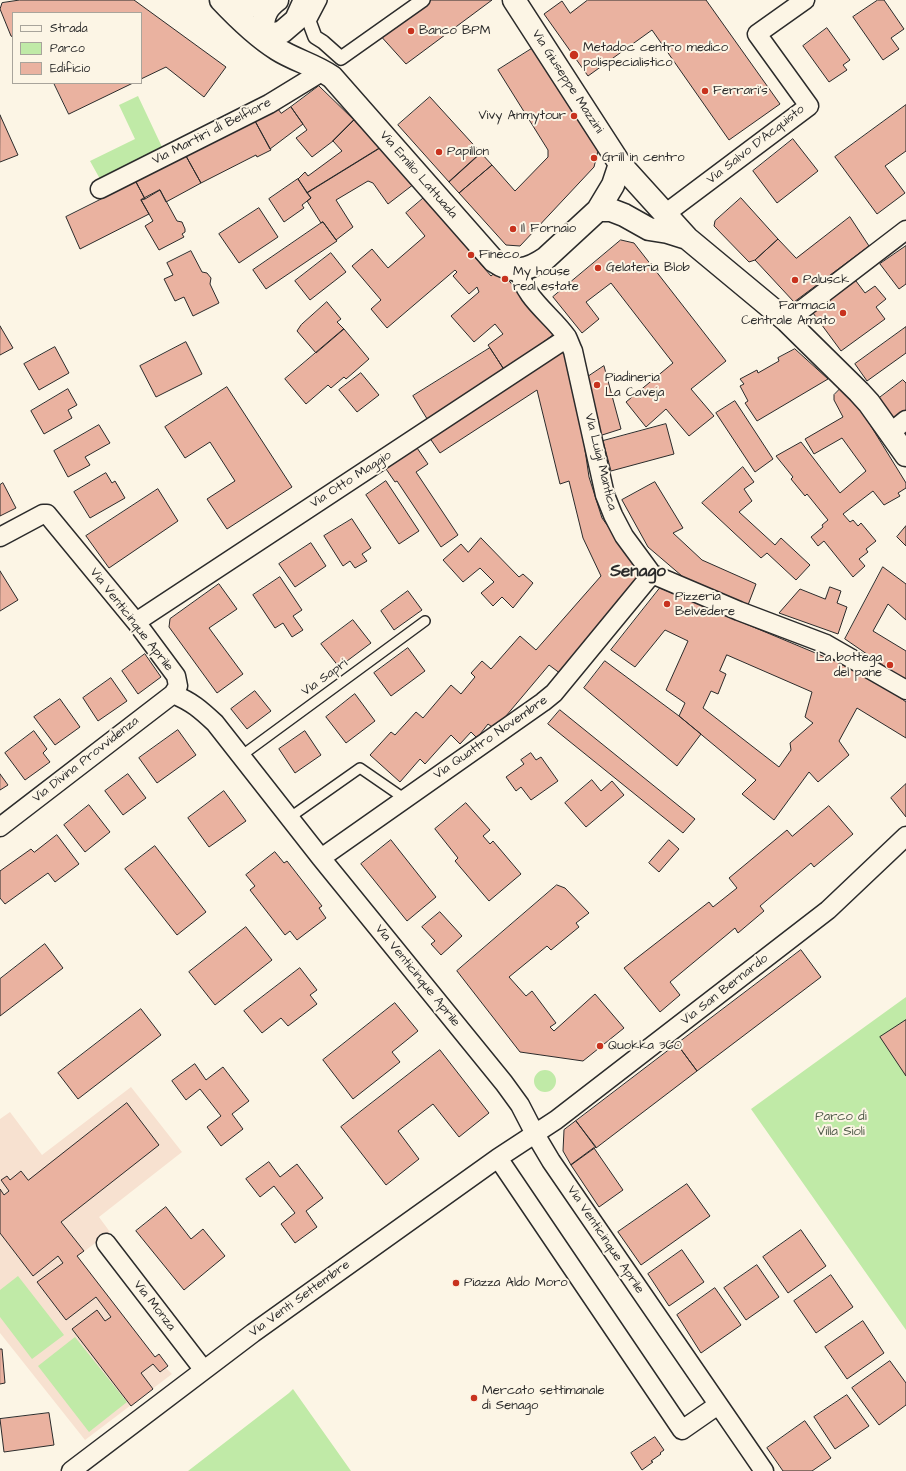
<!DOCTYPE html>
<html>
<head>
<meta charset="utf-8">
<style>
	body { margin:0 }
	#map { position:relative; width:906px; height:1471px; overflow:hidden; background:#fcf5e5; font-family:"Architects Daughter",sans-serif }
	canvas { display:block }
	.legend { position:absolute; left:12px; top:12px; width:130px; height:72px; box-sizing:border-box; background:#fcf5e5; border:1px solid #a8a49b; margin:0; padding:5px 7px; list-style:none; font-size:12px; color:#2b2b2b }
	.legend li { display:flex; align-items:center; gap:8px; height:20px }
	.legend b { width:20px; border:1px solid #a8a49b }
</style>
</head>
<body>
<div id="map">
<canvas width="906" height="1471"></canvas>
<ul class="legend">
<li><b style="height:5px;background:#fcf5e5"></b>Strada</li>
<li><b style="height:11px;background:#c0eaa7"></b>Parco</li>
<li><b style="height:11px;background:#eab2a0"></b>Edificio</li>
</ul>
</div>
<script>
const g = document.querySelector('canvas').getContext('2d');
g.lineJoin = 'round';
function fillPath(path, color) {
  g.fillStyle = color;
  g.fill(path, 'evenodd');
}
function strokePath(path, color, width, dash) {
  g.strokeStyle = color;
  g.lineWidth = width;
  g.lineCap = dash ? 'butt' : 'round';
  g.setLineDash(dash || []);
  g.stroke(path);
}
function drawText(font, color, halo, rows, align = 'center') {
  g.font = font + ' "Architects Daughter",sans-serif';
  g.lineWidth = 4;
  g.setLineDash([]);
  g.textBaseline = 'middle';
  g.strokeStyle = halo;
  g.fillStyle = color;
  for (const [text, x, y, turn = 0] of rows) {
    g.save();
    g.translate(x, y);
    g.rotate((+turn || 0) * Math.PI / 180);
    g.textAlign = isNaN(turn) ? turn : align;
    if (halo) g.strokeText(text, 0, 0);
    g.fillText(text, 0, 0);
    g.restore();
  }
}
const built = new Path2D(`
	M131,1087l51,65 -83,65 11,15 -32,24 77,101 17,17 -87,66 -85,-107v-214l10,-7 32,43z`);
const green = new Path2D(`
	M138,96l24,51 -62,32 -10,-18 45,-22 -16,-34z
	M906,997v333l-155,-221z
	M534 1081a11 11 0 1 1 22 0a11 11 0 1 1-22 0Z
	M18,1276l46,59 -32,24 -32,-42v-27z
	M75,1337l52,65 -38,30 -51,-66z
	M293,1389l58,82h-163l101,-78z`);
const building = new Path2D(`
	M20,0h114l92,67 -22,30 -38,-30 -25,12v-66h-128v24l-2,-1 -11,-27 2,-6z
	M423,0h69l-86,64 -28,-31z
	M588,0h118l74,104 -51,36 -77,-110 -64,46 -44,-62 18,-13 8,12z
	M878,0h6l20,29 -13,9 8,11 -16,11 -30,-43z
	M827,28l23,32 -7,5 4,5 -18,12 -26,-36z
	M533,48l65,103 -4,16 -74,79 -14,-1 -47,-52 33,-28 23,26 33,-34v-7l-50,-80z
	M54,83h79l-64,31z
	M319,86l35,34 -21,21 -21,16 -16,-19 11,-8 -16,-23z
	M430,97l51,56 -32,29 -51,-57z
	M906,105v46l-21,15 20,27 -28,21 -42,-57z
	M291,107l12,17 -33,25 -15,-28 23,-12 3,4z
	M0,115l18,40 -18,7z
	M354,120l26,28 -73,45 -9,-14 7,-7 3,4 34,-25 -9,-10z
	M255,121l16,29 -14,7 -1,-2 -55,28 -15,-27z
	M793,139l25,32 -41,32 -24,-32z
	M380,148l34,36 -26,20 -15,-21 -5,-2 -32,19 17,27 -17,13 -13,-18 -2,1 -14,-22 4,-3 -4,-5z
	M481,153l11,12 -33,28 -10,-11z
	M186,156l15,27 -35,19 -6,-12 -15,9 -9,-17z
	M298,179l13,19 -9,7 2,3 -20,14 -15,-23z
	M136,182l9,17 -4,1 8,14 -69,35 -14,-32z
	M160,190l17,31 5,1 3,7v3l-3,2 2,3 -25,13 -14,-24 8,-5 -12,-21z
	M426,196l36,44 -1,1 30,35 8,-7 55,65 -49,37 -17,-26 15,-11 -8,-10 -21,18 -23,-26 28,-24 -2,-5 -8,7 -16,-18 4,-4 -2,-2 -68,58 -16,-19 10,-9 -29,-34 20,-17 16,19 37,-32 -19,-23z
	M741,198l37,41 -23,21 -6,2 -35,-36 1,-5z
	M259,208l19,29 -39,26 -20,-29z
	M850,217l19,29 -75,56 -39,-42 23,-21 18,19z
	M323,222l14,19 -71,48 -13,-19z
	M621,240l13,3 92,118 -35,28 23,27 -25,20 -23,-27 -20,18 -20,-25 47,-39 -62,-80 -25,19 13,17 -17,14 -29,-36z
	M906,246v38l-7,5 -19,-25z
	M191,251l11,21 5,1 4,5 -1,6 9,19 -26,13 -9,-19 -9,4 -11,-22 9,-4 -6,-12z
	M331,253l15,19 -36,28 -15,-19z
	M856,281l9,12 10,-7 11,13 -10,8 9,12 -44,32 -28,-38z
	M327,302l14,17 -4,3 7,7 -28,24 -19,-22 4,-6z
	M0,326l13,22 -13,7z
	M906,327v26l-39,28 -12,-17z
	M344,329l25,30 -23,20 -2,-2 -13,11 -3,-3 -22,19 -21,-25z
	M186,342l16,32 -46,23 -16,-31z
	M55,347l14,26 -30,17 -15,-26z
	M490,348l15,23 -76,51 -16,-26z
	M561,348l7,13 11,48 10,68 13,41 40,55 -81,101 -12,-9 -54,64 -7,-5 -11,14 -6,-6 -11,12 -9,-9 -26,29 -5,-5 -20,23 -30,-27 21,-23 4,3 21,-23 7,6 28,-33 10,9 14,-17 -4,-4 11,-12 9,8 29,-33 16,14 65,-74 -18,-38 -14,-57 -9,3 -23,-94 -97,63 -13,-19z
	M795,349l33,30 -71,42 -12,-18 3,-2 -8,-15 4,-2 -4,-5 17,-9 1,3 21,-12 -1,-3z
	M604,366l17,63 -22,7 -13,-58z
	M361,373l18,22 -22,17 -18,-22z
	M903,380l3,3v30l-11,9 -17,-23z
	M227,387l65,100 -65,42 -20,-30 28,-18 -25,-39 -25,16 -20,-31z
	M841,388l20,22 45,73v5l-8,5 2,3 -16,9 -11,-14 -30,23 7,8 3,-2 5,6 3,-3 15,18 -10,8 2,3 -9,7 6,7 -12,11 -29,-36 -6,5 -7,-9 12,-10 -1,-2 6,-5 -21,-26 -2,2 -14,-17 2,-2 -17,-21 25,-14 39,51 26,-22 -24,-33 -28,16 -9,-15 38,-22 -9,-17v-5z
	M68,389l9,16 -9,5 4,8 -28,16 -13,-23z
	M735,401l38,58 -18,13 -39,-59z
	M666,424l8,30 -63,17 -8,-30z
	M99,425l11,18 -25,14 5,8 -22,12 -14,-26z
	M415,445l13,19 -12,8 42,63 -17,12 -44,-66 -2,1 -11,-16z
	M743,467l11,15 -10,7 8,12 -13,11 36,33 6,-7 29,27 -14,15 -29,-27 -6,5 -59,-55z
	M106,473l6,10 3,-2 10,17 -35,20 -16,-26z
	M386,481l33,50 -20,13 -33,-49z
	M655,482l28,46 -10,5 29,27 54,24 -8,21 -59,-23 -41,-35 -26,-47z
	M3,483l13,25 -16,8v-31z
	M158,489l20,32 -69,47 -23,-32z
	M352,519l19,29 -9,6 5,7 -12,7 -5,-7 -7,5 -19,-30z
	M906,526v20l-9,-9z
	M481,538l38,39 4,-3 10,9 -20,25 -11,-11 -9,9 -12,-13 13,-11 -14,-14 -17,14 -20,-22 18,-16 7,8z
	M311,543l15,23 -31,21 -16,-23z
	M883,567l23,17v36l-18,-16 -15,27 33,20v30l-61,-42z
	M0,571l18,29 -18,11z
	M280,577l22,33 -9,6 10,14 -11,7 -9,-14 -8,5 -22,-33z
	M219,584l18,25 -28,19 34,46 -26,19 -48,-66 1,-8z
	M830,587l11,4 -4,12 10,4 -9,27 -59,-21 21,-24 25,10z
	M660,588l177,74 48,25 21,15v36l-49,-30 -18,33 10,14 -31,27 -9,-10 -35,48 -32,-26 14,-14 -77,-64 6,-13 -19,-13 22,-49 -23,-11 -30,37 -24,-17zM727,655l85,37 -7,25 8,6 -23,20 1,7 -12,17 -76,-59 8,-17 7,3 8,-20 -6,-3z
	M408,591l14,19 -28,20 -13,-19z
	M353,620l18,23 -32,24 -18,-23z
	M408,648l17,23 -34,25 -17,-23z
	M145,654l16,23 -23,17 -16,-23z
	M605,661l74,55 22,18 -24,32 -93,-78z
	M111,678l16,23 -29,20 -15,-23z
	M255,691l16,20 -24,18 -16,-20z
	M355,694l20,27 -29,22 -20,-26z
	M60,699l20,28 -25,18 -21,-28z
	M560,710l135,109 -12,14 -135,-109z
	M178,730l18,25 -39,28 -18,-25z
	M34,731l13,18 -4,4 7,9 -25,18 -20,-27z
	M305,731l16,24 -26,18 -16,-24z
	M531,753l5,7 5,-3 17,24 -27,19 -10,-13 -5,4 -10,-14 18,-13 -3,-4z
	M0,774l8,11 -8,5z
	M128,774l18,24 -23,17 -18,-24z
	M592,780l9,11 11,-10 12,14 -38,32 -21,-24z
	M906,784v33l-15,-19z
	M224,791l22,30 -37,26 -21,-29z
	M466,803l24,27 -7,6 7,8 3,-3 28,33 -32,27 -34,-40 3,-3 -23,-29z
	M89,805l21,27 -25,20 -21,-27z
	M829,806l24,28 -39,33 -3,-4 -51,43 4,5 -26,22 -3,-5 -65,54 10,13 -20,17 -36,-44 85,-66 4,5 24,-19 -8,-10 58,-48 5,6z
	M57,835l22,29 -24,18 -7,-9 -43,31 -5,-6v-27l31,-22 3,3z
	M391,840l45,57 -29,24 -46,-57z
	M669,840l10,9 -20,23 -10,-9z
	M155,846l51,66 -29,23 -52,-66z
	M275,852l9,11 3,-2 35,45 -3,2 7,10 -29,22 -7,-9 -5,4 -35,-45 5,-4 -9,-11z
	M557,885l8,3 24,25 -13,10 3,4 -28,23 -4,-4 -38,31 17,19 6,-5 24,32 -6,4 4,4 41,-37 29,34 -41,33 -63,-9 -63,-81z
	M440,912l22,24 -21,19 -10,-11 4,-3 -13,-14z
	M246,927l26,33 -57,45 -26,-33z
	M45,944l18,24 -63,48v-37z
	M801,950l20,27 -124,94 -20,-27z
	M300,968l17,22 -7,5 7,9 -29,22 -7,-8 -19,15 -18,-22z
	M395,1003l23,28 -26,21 8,10 -47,37 -30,-39z
	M141,1009l20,26 -83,64 -20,-26z
	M906,1020v56l-26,-39z
	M677,1044l20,27 -101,77 -20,-27z
	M440,1050l49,63 -30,24 -26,-33 -35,27 21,28 -33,26 -45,-58z
	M195,1064l11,16 17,-13 26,34 -17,13 11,15 -22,17 -14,-19 14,-11 -21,-27 -14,11 -14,-19z
	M127,1103l32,42 -98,77 23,29 -7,5 78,101 4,-3 9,12 -8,6 -7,-8 -12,9 12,16 -22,17 -59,-77 25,-19 8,11 6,-4 -15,-20 -30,23 -29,-38 26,-19 -5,-7 -25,20 -33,-43v-44l4,6 5,-4 -8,-11 6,-4 3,4 11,-9 7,9z
	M576,1121l20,26 -25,18 -8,-14 1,-21z
	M594,1148l29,42 -24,17 -28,-42z
	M269,1162l11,15 17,-13 26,34 -17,13 11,16 -22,16 -14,-19 14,-11 -21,-27 -14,11 -14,-18z
	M687,1184l23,32 -69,49 -23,-33z
	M166,1207l25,32 12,-10 22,27 -41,34 -48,-59z
	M801,1230l25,36 -38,27 -25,-36z
	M682,1250l22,32 -35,24 -21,-32z
	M757,1265l22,32 -33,23 -22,-32z
	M831,1275l22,32 -37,26 -22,-32z
	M715,1288l26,37 -40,28 -24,-38z
	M863,1321l21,32 -37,26 -22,-32z
	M0,1349h2l3,34 -5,1z
	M890,1361l16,22v22l-27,20 -27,-37z
	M847,1395l22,31 -34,23 -21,-32z
	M49,1413l5,32 -50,7 -4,-33z
	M805,1421l26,37 -19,13h-29l-16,-23z
	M655,1437l9,13 -4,3 1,1 -10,7 2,1 -11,8 -11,-17z`);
const service = new Path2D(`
	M241,756l184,-135
	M289,818l71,-50 45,31`);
const pedestrian = new Path2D(`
	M320,0l-11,21 6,16 8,5 18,16 82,-58`);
const minor = new Path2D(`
	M100,189l169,-85 54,-33
	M665,214l144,-108 -52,-72 48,-34
	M519,269c5,30 32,45 48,68 2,4 4,10 6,14l32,144 8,20 11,21 28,38 87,37 87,33 80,46
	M787,321l119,-91
	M890,433l16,-13
	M0,537l43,-23h4l89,108 40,54 2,10 -5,8 -173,133
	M136,622l431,-284
	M173,694c19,8 27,15 42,29l106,135 183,225 16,22 15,29 16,27 213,310
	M321,858l222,-156 11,-9 98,-119
	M498,1158l184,272 36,-25
	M106,1243l97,126
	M71,1471l182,-138 245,-175 58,-38 272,-210 78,-74`);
const tertiary = new Path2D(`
	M221,0c17,18 35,36 56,49 17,11 38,16 55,28l162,184c19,13 33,10 52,-3l52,-48 15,-25 7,-21
	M233,0l16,5h21
	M514,0l106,164 67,74 100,83 72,71 10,11 37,52
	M262,38l20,-6 14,-12 9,-20
	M262,38c1,-16 0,-27 15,-38
	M598,210h13l13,5 25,14 19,3 19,6`);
const markers = [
	[411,31,4,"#c8321e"],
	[574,55,5,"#c8321e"],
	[705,91,4,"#c8321e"],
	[574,116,4,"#c8321e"],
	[439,152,4,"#c8321e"],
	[594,158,4,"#c8321e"],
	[513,229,4,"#c8321e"],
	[471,255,4,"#c8321e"],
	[598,268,4,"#c8321e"],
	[505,279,4,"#c8321e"],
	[795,280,4,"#c8321e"],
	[843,313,4,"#c8321e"],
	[597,385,4,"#c8321e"],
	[667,604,4,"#c8321e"],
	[890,665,4,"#c8321e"],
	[600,1046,4,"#c8321e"],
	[456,1283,4,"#c8321e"],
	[474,1398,4,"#c8321e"]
];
const poiNames = [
	["Banco BPM",419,31],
	["Metadoc centro medico",583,48],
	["polispecialistico",583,63],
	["Ferrari's",713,91],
	["Vivy Anmytour",566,116,"right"],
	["Papillon",447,152],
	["Grill in centro",602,158],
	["Il Fornaio",521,229],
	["Fineco",479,255],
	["Gelateria Blob",606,268],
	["My house",513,272],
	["real estate",513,287],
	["Palusck",803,280],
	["Farmacia",835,306,"right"],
	["Centrale Amato",835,321,"right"],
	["Piadineria",605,378],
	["La Caveja",605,393],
	["Pizzeria",675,597],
	["Belvedere",675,612],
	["La bottega",882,658,"right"],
	["del pane",882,673,"right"],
	["Quokka 360",608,1046],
	["Piazza Aldo Moro",464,1283],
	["Mercato settimanale",482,1391],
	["di Senago",482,1406]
];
const streetNames = [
	["Via Giuseppe Mazzini",567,82,57],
	["Via Martiri di Belfiore",212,132,-27],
	["Via Salvo D'Acquisto",756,145,-38],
	["Via Emilio Lattuada",418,175,49],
	["Via Luigi Mantica",600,462,76],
	["Via Otto Maggio",351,480,-33],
	["Via Venticinque Aprile",131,620,52],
	["Via Sapri",325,678,-36],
	["Via Quattro Novembre",491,738,-35],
	["Via Divina Provvidenza",86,760,-38],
	["Via Venticinque Aprile",417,976,51],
	["Via San Bernardo",725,990,-38],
	["Via Venticinque Aprile",605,1240,56],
	["Via Venti Settembre",300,1299,-36],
	["Via Monza",154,1306,52]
];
const parkNames = [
	["Parco di",841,1117],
	["Villa Sioli",841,1132]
];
const districtNames = [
	["Senago",638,572]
];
fillPath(built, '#f7e1d0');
fillPath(green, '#c0eaa7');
fillPath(building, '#eab2a0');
strokePath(building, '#2b2b2b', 1);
strokePath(service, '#2b2b2b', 12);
strokePath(pedestrian, '#2b2b2b', 16);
strokePath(minor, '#2b2b2b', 21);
strokePath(tertiary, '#2b2b2b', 25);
strokePath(service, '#fcf5e5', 9);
strokePath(pedestrian, '#fcf5e5', 13);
strokePath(minor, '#fcf5e5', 18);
strokePath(tertiary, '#fcf5e5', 22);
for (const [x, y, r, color] of markers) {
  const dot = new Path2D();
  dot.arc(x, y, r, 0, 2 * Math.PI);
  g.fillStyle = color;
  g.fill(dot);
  strokePath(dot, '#fcf5e5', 1.5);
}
drawText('13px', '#2b2b2b', '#fcf5e5', poiNames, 'left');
drawText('13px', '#2b2b2b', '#fcf5e5', streetNames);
drawText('13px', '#505b4a', '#fcf5e5', parkNames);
drawText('bold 17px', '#2b2b2b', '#fcf5e5', districtNames);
</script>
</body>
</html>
